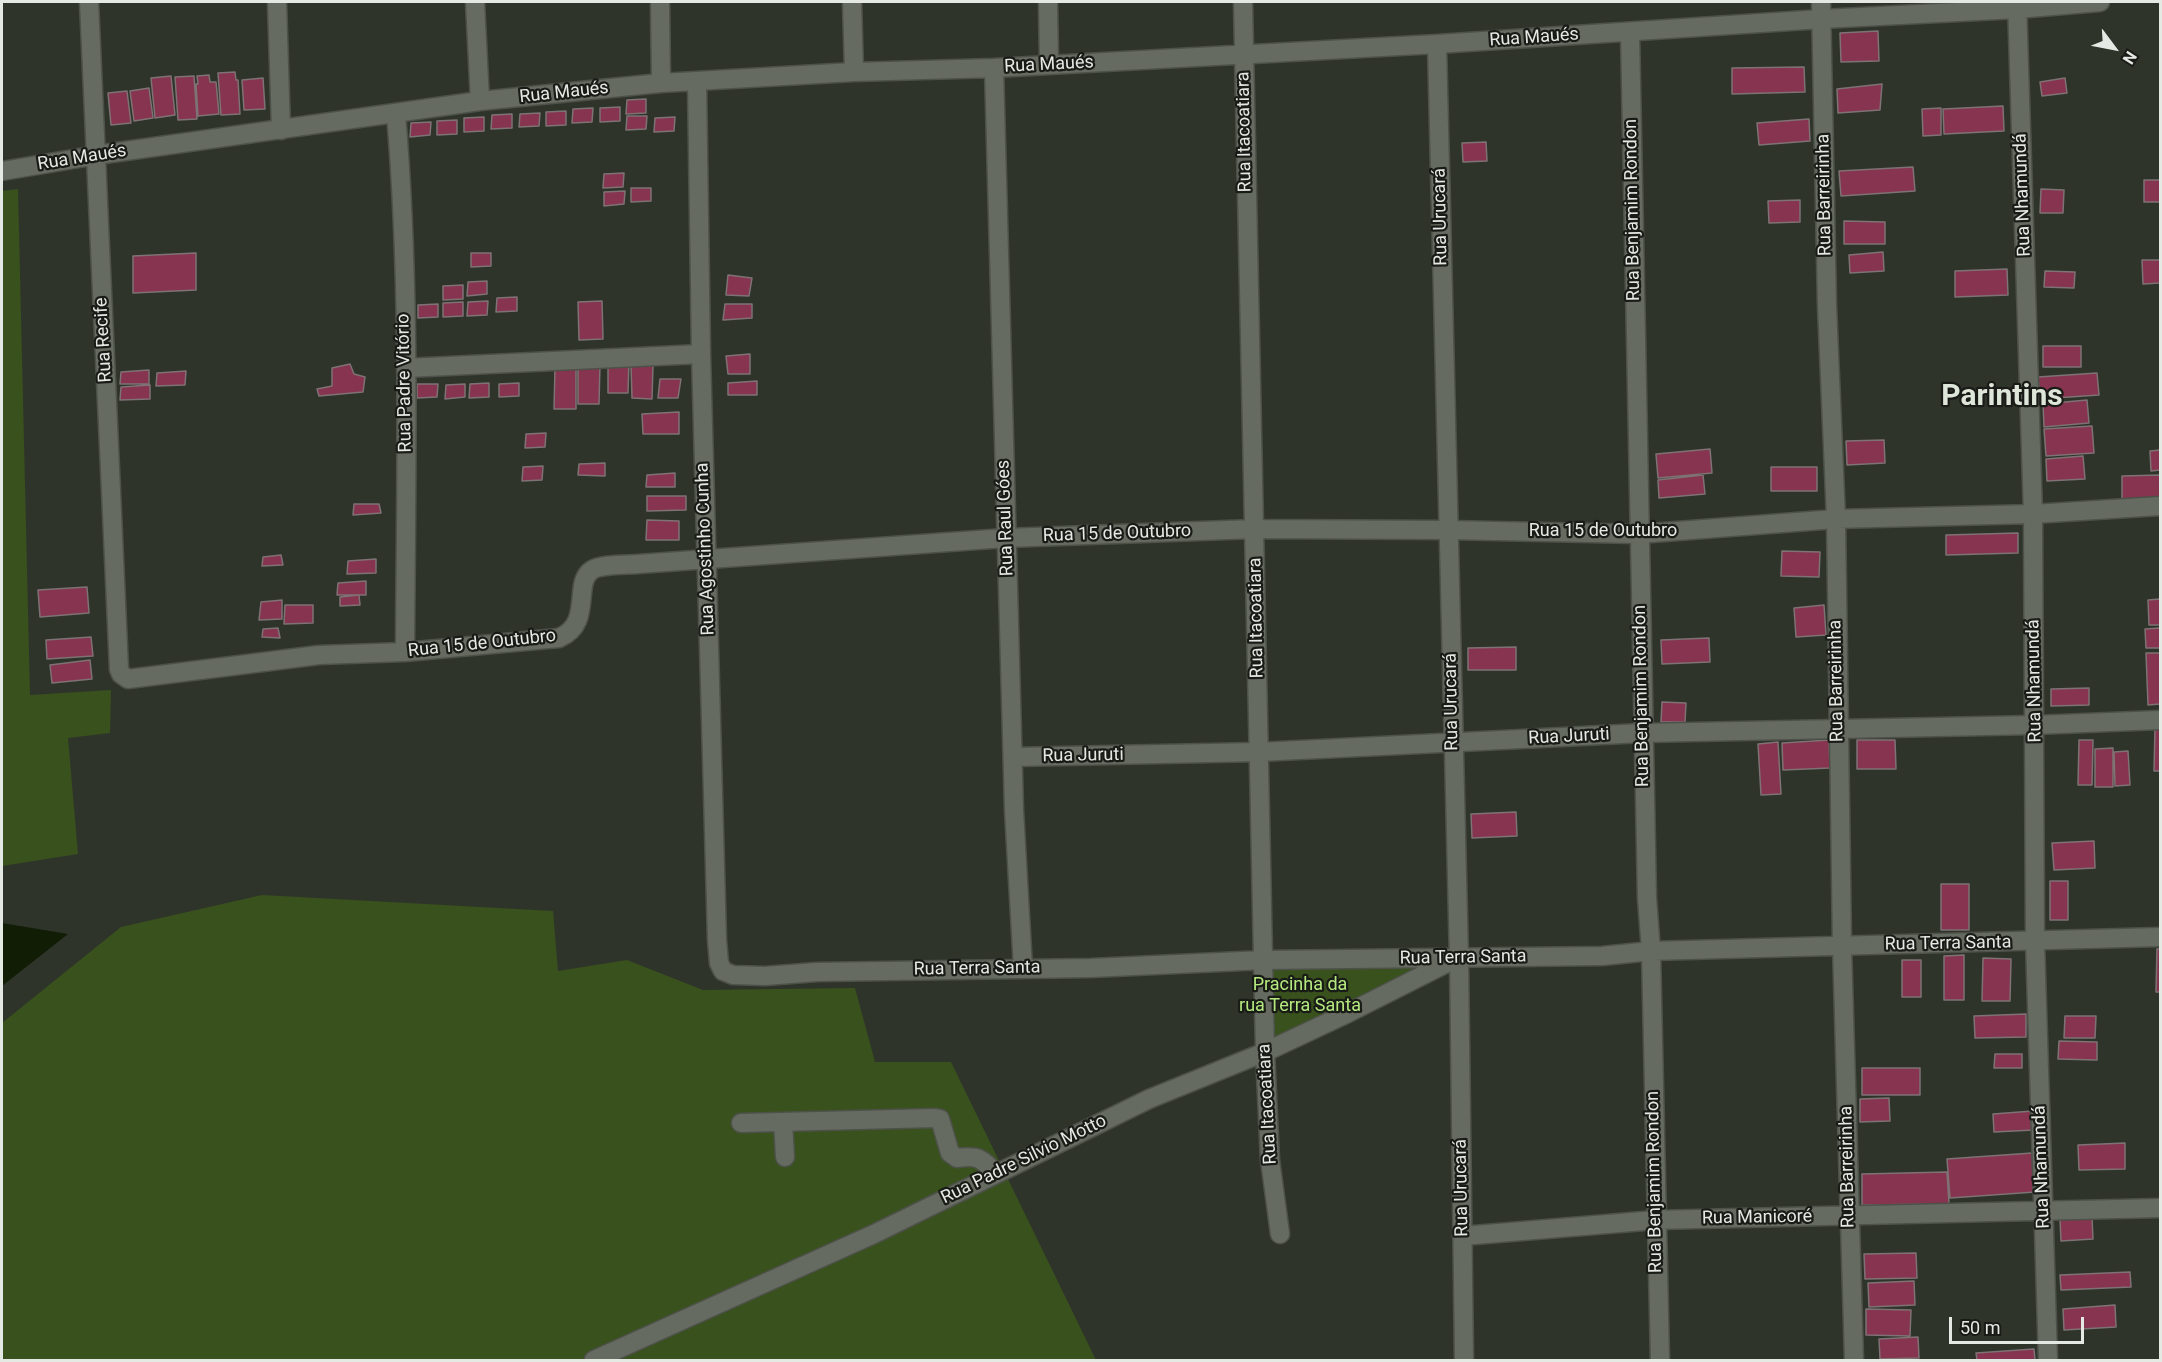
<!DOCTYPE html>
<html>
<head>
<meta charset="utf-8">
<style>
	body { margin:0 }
	#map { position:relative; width:2162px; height:1362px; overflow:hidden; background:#2f342b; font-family:Roboto,sans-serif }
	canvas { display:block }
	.frame { position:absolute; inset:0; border:3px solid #e5e9e3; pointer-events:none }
	.north { position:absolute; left:2084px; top:18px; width:60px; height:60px; -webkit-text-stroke:4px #191b17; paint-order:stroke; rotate:122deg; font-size:16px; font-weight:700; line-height:24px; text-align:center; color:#e5e9e3 }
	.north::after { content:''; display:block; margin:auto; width:21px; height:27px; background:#e5e9e3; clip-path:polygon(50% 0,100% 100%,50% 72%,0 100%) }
	.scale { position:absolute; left:1949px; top:1317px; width:135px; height:27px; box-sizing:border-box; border:3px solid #e5e9e3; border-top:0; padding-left:8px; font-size:18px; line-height:21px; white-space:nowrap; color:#e5e9e3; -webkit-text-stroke:4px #191b17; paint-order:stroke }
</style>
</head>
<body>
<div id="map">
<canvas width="2162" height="1362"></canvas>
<div class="frame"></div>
<div class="north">N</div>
<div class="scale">50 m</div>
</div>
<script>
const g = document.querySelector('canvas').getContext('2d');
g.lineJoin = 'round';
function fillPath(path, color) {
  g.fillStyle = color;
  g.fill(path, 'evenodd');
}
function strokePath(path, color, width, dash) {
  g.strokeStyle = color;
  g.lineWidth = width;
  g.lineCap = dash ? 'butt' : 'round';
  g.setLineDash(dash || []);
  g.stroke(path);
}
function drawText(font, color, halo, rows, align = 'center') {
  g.font = font + ' Roboto,sans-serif';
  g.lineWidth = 4.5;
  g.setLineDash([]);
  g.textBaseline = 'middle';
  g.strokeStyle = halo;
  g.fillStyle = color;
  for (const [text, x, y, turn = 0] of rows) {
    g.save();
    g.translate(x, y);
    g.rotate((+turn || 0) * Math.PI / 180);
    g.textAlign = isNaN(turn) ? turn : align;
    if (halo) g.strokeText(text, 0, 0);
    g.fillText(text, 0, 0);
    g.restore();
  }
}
const green = new Path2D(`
	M18,189l12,506 81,-5 -1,43 -42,5 10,116 -76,12v-675z
	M262,895l291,16 5,60 69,-11 76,30 152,-2 20,74h76l145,298h-1094v-337l119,-96z
	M1459,959l-192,89 -2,-88z`);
const water = new Path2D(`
	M2,923l66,11 -66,52z`);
const building = new Path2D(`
	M1878,31l1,30 -38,1 -1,-29z
	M1804,67l1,25 -73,2v-26z
	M235,72l1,8h2l2,34 -19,1 -3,-42z
	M209,75l1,7h6l3,32 -21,2 -2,-32h2l-1,-8z
	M171,76l4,39 -20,3 -4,-40z
	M194,76l3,43 -19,1 -3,-43z
	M263,78l2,31 -21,1 -2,-30z
	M2065,78l2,15 -25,3 -2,-14z
	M1882,84l-2,26 -42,3 -1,-24z
	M149,88l4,30 -19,3 -4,-30z
	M127,91l4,32 -20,2 -3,-32z
	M646,99v14l-20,1 1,-14z
	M2003,106l1,25 -60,3 -1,-25z
	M620,107v14l-20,1v-14z
	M593,108l-1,14 -20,1 1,-14z
	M1941,108v27l-18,1 -1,-27z
	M566,111v14l-20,1v-14z
	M540,113l-1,13 -20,1 1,-13z
	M512,114v14l-21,1 1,-14z
	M627,116h20l-1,13 -20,1z
	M484,117v14l-20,1v-14z
	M675,117l-1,14 -20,1 1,-14z
	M1809,119l1,22 -51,4 -2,-22z
	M457,120v14l-20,1v-14z
	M431,122l-1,13 -20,2 1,-14z
	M1486,142l1,19 -24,1 -1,-19z
	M1913,167l2,24 -74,5 -2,-25z
	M624,173l-1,14 -20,1 1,-14z
	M2144,180h16v22h-16z
	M631,188h20v13l-20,1z
	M2041,189l23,1 -1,23h-23z
	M625,191l-1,13 -20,2v-14z
	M1800,200v22l-31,1 -1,-22z
	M1844,221l41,1v22h-41z
	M1883,252l1,19 -34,2 -1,-18z
	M196,253v37l-63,3v-37z
	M471,253h20v13l-20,1z
	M2142,260h18v23l-17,1z
	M2007,269l1,26 -53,2v-26z
	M2045,271l30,1 -1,16 -30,-1z
	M728,275l24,3 -3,18 -23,-1z
	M487,281v13l-20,2 1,-14z
	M463,285v14l-20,1v-14z
	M517,297v14l-21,1 1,-14z
	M488,301l-1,14 -20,1 1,-14z
	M602,301l1,38 -24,1 -1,-38z
	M463,302v14l-20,1v-14z
	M438,304v13l-20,1v-13z
	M725,304h27v14l-29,2z
	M2043,346h38v21h-38z
	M750,354v20h-22l-2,-18z
	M608,360h21l-1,33h-20z
	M578,363l22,1 -1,40h-21z
	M350,364l4,10 11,3 -2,15 -44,4 -2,-7 15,-3v-18z
	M631,365h22l-1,34 -20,-1z
	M555,368h21v41h-22z
	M149,370v14h-29l1,-12z
	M186,371l-1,14 -29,1 1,-13z
	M2097,373l2,22 -59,4 -2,-22z
	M660,379h21l-3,19h-20z
	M757,381v14h-29v-12z
	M489,383v14l-20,1 1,-14z
	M519,383v13l-20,1v-13z
	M417,384h21l-1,13 -20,1z
	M465,384v13l-20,2 1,-14z
	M150,385v14l-30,1 1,-13z
	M2087,400l2,23 -45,4 -1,-23z
	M679,412v22h-36l-1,-20z
	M2092,426l2,27 -48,3 -2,-27z
	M546,433l-1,14 -20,1 1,-14z
	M1884,440l1,23 -38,2 -1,-24z
	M1710,449l2,24 -54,5 -2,-24z
	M2160,450v20l-9,1 -1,-20z
	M2083,456l2,23 -38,2 -1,-22z
	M605,463v13l-27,-1 1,-11z
	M543,466l-1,14 -20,1 1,-14z
	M1771,467h46v24h-46z
	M675,473v14h-29l1,-12z
	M1703,475l2,19 -46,4 -1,-18z
	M2160,475v28l-38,1v-28z
	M647,496h39v14l-39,1z
	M354,504h25l2,9 -28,2z
	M647,520l32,1v19h-33z
	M2018,533v20l-72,2v-20z
	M1782,551l38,1 -1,25 -38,-1z
	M281,555l2,10 -21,1 1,-9z
	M376,559v14l-29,1 1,-13z
	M366,581v14h-29l1,-12z
	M87,587l2,26 -49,4 -2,-27z
	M359,595l1,10 -20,1v-9z
	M2160,599v26h-11l-1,-25z
	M282,600v19l-23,1 2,-18z
	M285,605h28v18l-29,1z
	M1824,605l2,30 -30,2 -2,-29z
	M278,628l2,10 -18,-1 1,-8z
	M2160,628v20h-14l-1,-19z
	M91,637l2,19 -46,3 -1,-19z
	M1709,638l1,24 -48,2 -1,-24z
	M1516,647v23h-48v-22z
	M2146,653h14v51l-12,1z
	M90,660l2,19 -40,4 -2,-18z
	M2089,688v17l-38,1v-17z
	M1662,702l24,1 -1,19h-24z
	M2155,729h5v42h-6z
	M1829,740l1,28 -47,2 -1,-27z
	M1857,740h38l1,29h-39z
	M2079,740h14l-1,45h-14z
	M1778,742l3,52 -20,1 -3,-51z
	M2113,748v39h-18v-38z
	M2128,751l2,34 -15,1 -1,-34z
	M1516,812l1,24 -45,2 -1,-24z
	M2094,841l1,27 -41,2 -2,-27z
	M2050,881h18v39h-18z
	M1941,884h28v46h-28z
	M2157,949h3v43h-4z
	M1964,955v45h-20v-44z
	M1983,958l28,1 -1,42h-28z
	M1902,960h19v37h-19z
	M2026,1014v23l-51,1 -1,-22z
	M2065,1016h31l-1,22h-31z
	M2059,1041l38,1v18l-39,-1z
	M1995,1054h27v14h-28z
	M1862,1068h58v27h-58z
	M1889,1098l1,23 -30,1v-23z
	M2033,1111l1,19 -40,2 -1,-18z
	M2125,1143v26l-46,1 -1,-25z
	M2032,1153l3,39 -85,6 -3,-39z
	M1947,1172l2,32 -87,1v-31z
	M2092,1217l1,22 -32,2 -1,-22z
	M1916,1253l1,25 -52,1 -1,-25z
	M2130,1272l1,15 -70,3 -1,-15z
	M1914,1281l1,24 -46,2 -1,-24z
	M2115,1305l1,22 -52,3 -1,-21z
	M1866,1309l45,1 -1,26 -44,-1z
	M1918,1337l1,21 -39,1 -1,-20z
	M2034,1349l1,11h-58l-1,-7z`);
const minor = new Path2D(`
	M89,2l30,667 2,5 7,5 191,-24 86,-3 154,-14c35,-15 13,-55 33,-68 9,-6 35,-5 46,-6l368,-26 249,-9 193,1 190,4 198,-15 197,-5 127,-8
	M277,2l4,128
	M475,2l5,99
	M660,2l1,81
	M852,2l2,70
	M1048,2l1,62
	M1243,2l22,1050 5,108 10,74
	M1821,2l6,304 9,213 6,427 12,414
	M2017,2l16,512 2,427 13,419
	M1630,32l17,866 4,53 9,409
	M1437,44l22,915 5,401
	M994,68l20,742 9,158
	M697,82l4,272 16,586 2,23 4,8 10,4 32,1 52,-4 274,-4 173,-8 338,-4 49,-5 509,-14
	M396,114c15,179 10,359 9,538
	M2,171l95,-16 383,-54 181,-18 193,-11 140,-4 443,-24 385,-25 195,-10 83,-7
	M406,368l295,-14
	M1013,757l246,-5 384,-19 392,-8 125,-5
	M783,1122l2,35
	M741,1123l194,-5 5,1 10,34 7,5c22,-3 24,0 39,16
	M1462,1236l194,-16 504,-12
	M594,1360l280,-126 275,-135 116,-47 83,-39 101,-51`);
const streetNames = [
	["Rua Maués",1534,38,-4],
	["Rua Maués",1049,65,-3],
	["Rua Maués",564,93,-6],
	["Rua Itacoatiara",1245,132,-91],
	["Rua Maués",82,158,-9],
	["Rua Barreirinha",1825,195,-91],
	["Rua Nhamundá",2023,195,-92],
	["Rua Benjamim Rondon",1633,210,-91],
	["Rua Urucará",1441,217,-91],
	["Rua Recife",104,340,-93],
	["Rua Padre Vitório",405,383,-91],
	["Rua Raul Góes",1006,518,-92],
	["Rua 15 de Outubro",1603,531],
	["Rua 15 de Outubro",1117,534,-2],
	["Rua Agostinho Cunha",706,549,-92],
	["Rua Itacoatiara",1257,618,-91],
	["Rua 15 de Outubro",482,644,-6],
	["Rua Barreirinha",1837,681,-91],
	["Rua Nhamundá",2035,681,-91],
	["Rua Benjamim Rondon",1642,696,-91],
	["Rua Urucará",1452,702,-91],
	["Rua Juruti",1569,737,-3],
	["Rua Juruti",1083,756,-1],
	["Rua Terra Santa",1948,944,-1],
	["Rua Terra Santa",1463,958,-1],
	["Rua Terra Santa",977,969,-1],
	["Rua Itacoatiara",1268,1104,-93],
	["Rua Padre Silvio Motto",1024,1160,-26],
	["Rua Barreirinha",1848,1167,-91],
	["Rua Nhamundá",2042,1167,-92],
	["Rua Benjamim Rondon",1655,1182,-91],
	["Rua Urucará",1462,1188,-91],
	["Rua Manicoré",1757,1218,-1]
];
const parkNames = [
	["Pracinha da",1300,985],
	["rua Terra Santa",1300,1006]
];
const townNames = [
	["Parintins",2002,397]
];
fillPath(green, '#39511c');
fillPath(water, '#111d05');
fillPath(building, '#86344f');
strokePath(building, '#7f7275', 1.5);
strokePath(minor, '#4d5149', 21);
strokePath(minor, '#656b60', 18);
drawText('18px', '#e5e9e3', '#191b17', streetNames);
drawText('18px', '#b5e97f', '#191b17', parkNames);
drawText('bold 30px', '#dee5d9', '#191b17', townNames);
</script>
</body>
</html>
